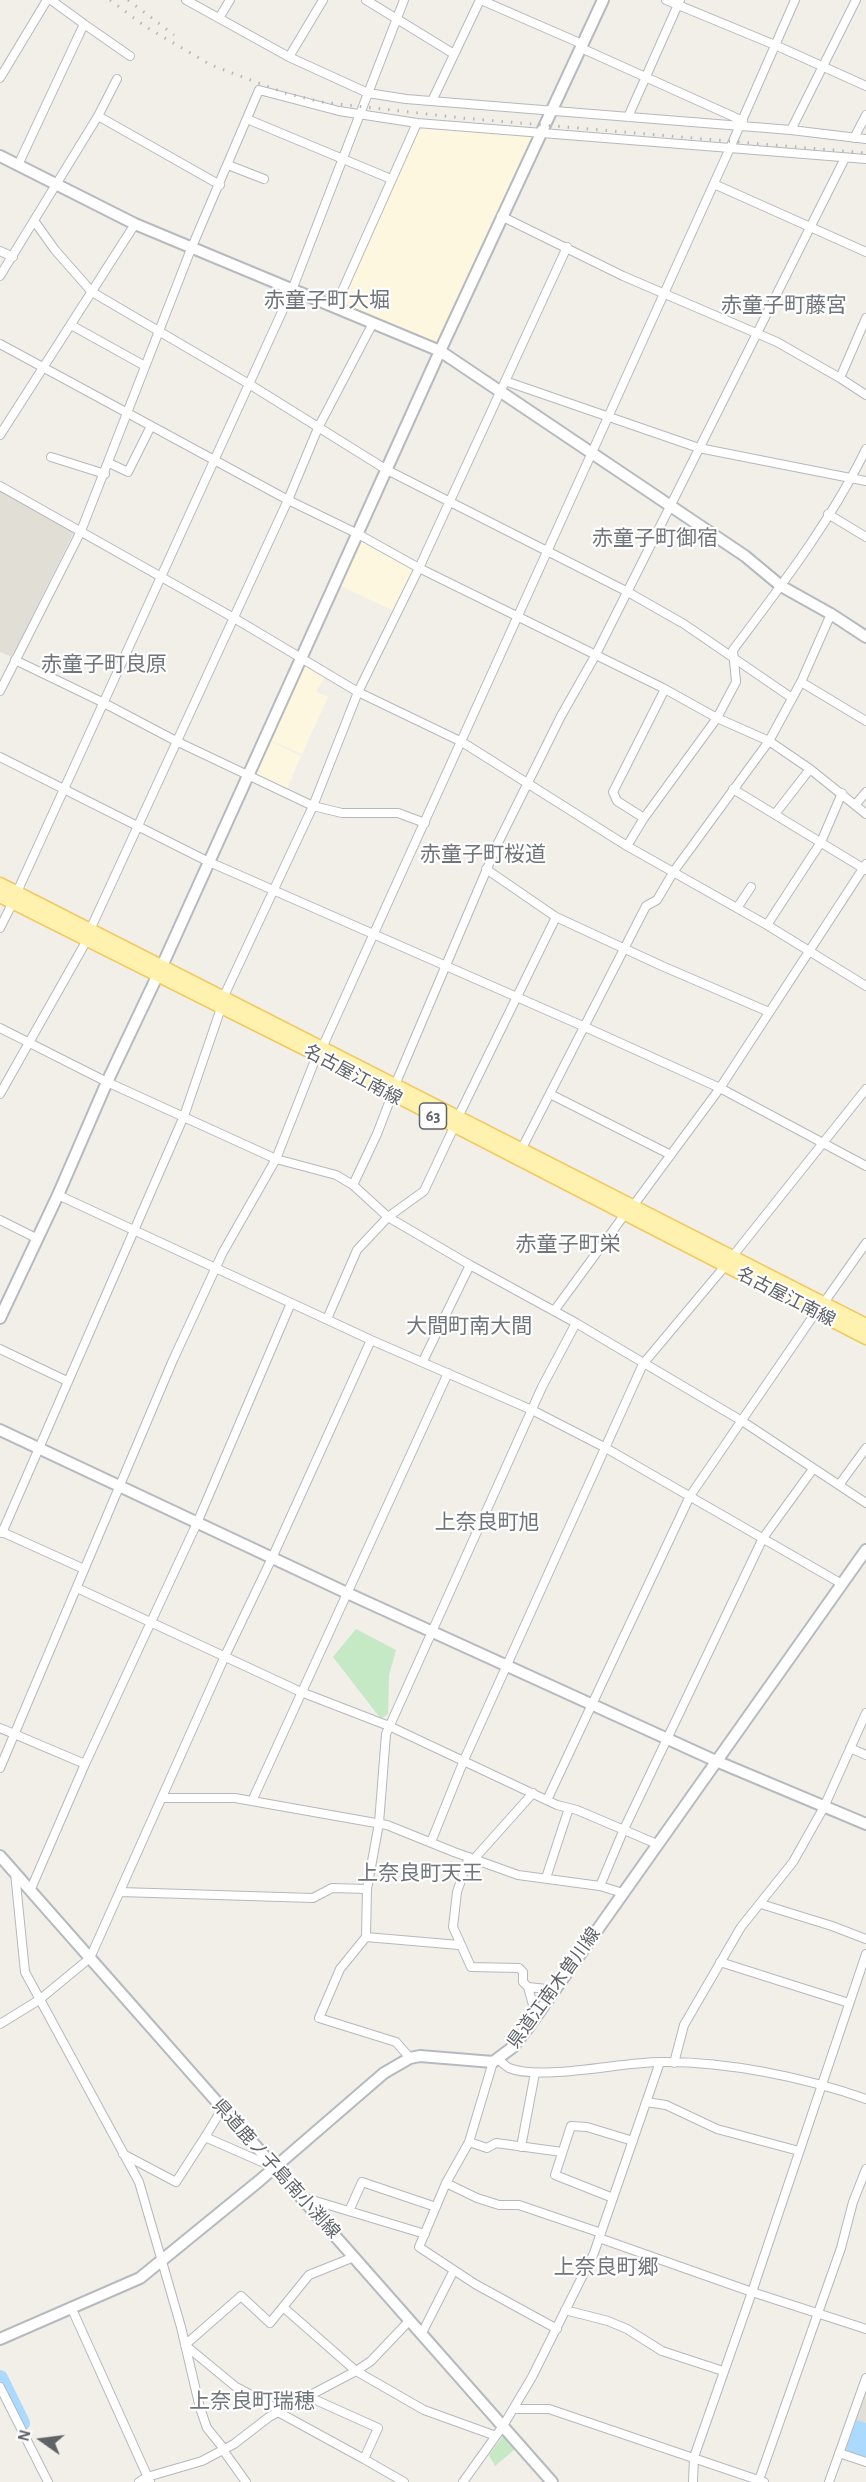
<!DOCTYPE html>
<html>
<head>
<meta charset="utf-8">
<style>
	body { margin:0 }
	#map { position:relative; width:866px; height:2482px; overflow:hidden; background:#f1efe8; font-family:"Alegreya Sans",sans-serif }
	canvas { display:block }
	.north { position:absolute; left:12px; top:2410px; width:60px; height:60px; -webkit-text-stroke:4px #fff; paint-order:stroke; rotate:284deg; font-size:16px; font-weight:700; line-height:24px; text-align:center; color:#5f6368 }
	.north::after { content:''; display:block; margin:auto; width:21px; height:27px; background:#5f6368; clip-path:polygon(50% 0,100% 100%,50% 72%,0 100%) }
</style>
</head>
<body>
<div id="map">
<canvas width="866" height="2482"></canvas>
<div class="north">N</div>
</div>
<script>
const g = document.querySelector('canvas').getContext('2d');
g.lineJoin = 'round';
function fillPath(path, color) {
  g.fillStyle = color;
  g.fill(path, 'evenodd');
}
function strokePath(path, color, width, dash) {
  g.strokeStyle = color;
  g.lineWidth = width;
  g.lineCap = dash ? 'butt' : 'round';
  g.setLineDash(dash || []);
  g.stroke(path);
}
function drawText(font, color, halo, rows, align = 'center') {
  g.font = font + ' "Alegreya Sans","Noto Sans JP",sans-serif';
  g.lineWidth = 4.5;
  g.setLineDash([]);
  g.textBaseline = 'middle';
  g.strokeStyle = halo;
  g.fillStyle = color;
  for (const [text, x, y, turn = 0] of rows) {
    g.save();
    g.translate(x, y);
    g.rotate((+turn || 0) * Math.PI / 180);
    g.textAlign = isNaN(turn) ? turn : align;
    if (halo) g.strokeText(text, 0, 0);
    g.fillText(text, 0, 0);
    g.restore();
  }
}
const commercial = new Path2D(`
	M418,126l119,10 -99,210 -98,-40z
	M360,538l57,31 -21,43 -57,-27z
	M300,659l26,15 -10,18 12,5 -26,57 -37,-16z
	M265,739l36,17 -15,35 -37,-17z`);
const education = new Path2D(`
	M0,491l74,41 -62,125 -12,-5z
	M866,2382v79l-27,-8z`);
const green = new Path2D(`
	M356,1629l40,21 -7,25 -1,39 -7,5 -48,-62z
	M504,2435l11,14 -20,17 -6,-11z`);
const water = new Path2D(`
	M856,2420l10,3v34l-20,-7z`);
const river = new Path2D(`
	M0,2378l22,45`);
const street = new Path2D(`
	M186,0l103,57 79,36 38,6 385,31 75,9
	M366,0l88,54
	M481,0l101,44
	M666,0l109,45 91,41
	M219,18l11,-18
	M84,24l46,32
	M581,48l162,73
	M289,57l34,-57
	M0,78l47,-78
	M432,101l48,-101
	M98,116l19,-37
	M628,117l52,-117
	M247,119l144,60
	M791,130l65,-130
	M854,138l12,-23
	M18,165l66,-141 -33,-24
	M228,165l36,14
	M714,184l152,68
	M501,216l122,60 154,66 63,36 26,17
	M35,222l20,28 37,42 157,92 138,86 239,121 58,33 108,74
	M0,251l13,6
	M0,276l98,-160 122,69
	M335,307l82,-184
	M71,325l74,41
	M0,344l288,156 70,34 61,34 244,120 54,30 52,23 41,28 56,45
	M840,378l26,-60
	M505,381l194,67 167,33
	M0,435l135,-211
	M51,457l54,17
	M109,463l19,9 23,-46
	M0,486l234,132 124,74 104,50 165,104 140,79 99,61
	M828,514l38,23
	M15,660l87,42 76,40 135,64 29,7h56l27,10
	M801,682l30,-68
	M0,691l81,-160 110,-282 68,-159 80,21 78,12 313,25 65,-148
	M0,757l207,104 378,166 135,61 146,78
	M733,789l133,81
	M856,804l10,-12
	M775,814l35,-45
	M644,818l-27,-17 -4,-9 52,-103
	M627,846l17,-28 73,-100 19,-36 -3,-32c47,-63 99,-130 133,-201
	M486,869l70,48 106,49 107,46
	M17,892l275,-602 112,-290
	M737,908l14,-21
	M767,925l54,-83 21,-49
	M0,928l13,-26
	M90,930l198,-430 30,-72 55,-105
	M224,996l89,-190 45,-114 61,-124 148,-321
	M0,1028l107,54 169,77 60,16 17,10 35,32 82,48 106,58 166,98 124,82
	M322,1048l408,-900 136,11
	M395,1085l103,-242 63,-127 34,-60 250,-498
	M0,1094l87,-154
	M550,1094l121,61
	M458,1117l98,-200
	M520,1152l126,-246 11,-6 17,-29 95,-130 32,-59 65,39
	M353,1185l24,-51 15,-39
	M58,1195l313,145 161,70 72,37 238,137
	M633,1206l87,-118 146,-224
	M0,1220l38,19
	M732,1257l134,-168
	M823,1304l43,-61
	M554,1311l71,-97
	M327,1319l30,-69 31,-33 36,-26 30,-64
	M0,1349l67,32
	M423,1361l47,-96
	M839,1485l27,-37
	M0,1531l84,38
	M2,1533l182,-417 37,-108
	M77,1588l224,104 88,34 168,79 20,5 80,34
	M0,1728l85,36
	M850,1748l16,7
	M0,1768l173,-408 50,-108 53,-93 41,-104
	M162,1798h73l152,27 67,27 64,23 82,11 23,7
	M547,1800l143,-304 126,-184
	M252,1801l196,-428
	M431,1842l33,-82 179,-396 82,-98
	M469,1857l-12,35 -4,35 18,40 48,1 4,4v10l5,5 28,3
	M474,1859l59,-66
	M15,1873l10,99 114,210 42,145 19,81 7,20 17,21
	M546,1878l23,-70
	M600,1886l24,-57 139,-291 50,-69
	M30,1891l55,-127 112,-241 94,-220
	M120,1892l193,6 19,-10 35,1
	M761,1904l71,22 34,13
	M366,1937l93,8
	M720,1962l129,41
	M528,1987l8,29
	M0,2024l39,-24 51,-42 135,-302 47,-98 99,-218
	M410,2058l-14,-16 -77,-24 21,-49 26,-32 1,-48 12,-66 7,-89 156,-347 34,-64
	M499,2060c3,2 6,6 10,8 32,13 113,-6 151,-6 65,-1 144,15 206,37
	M493,2062l-24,80 -23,41 -27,64 56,37 82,45
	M674,2063l10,-38 57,-98 52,-65 31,-55 42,-94
	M646,2102l20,3 51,24 82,22
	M205,2137l17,-28
	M469,2142l18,6 9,-5 66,9
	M521,2147l14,-74
	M123,2154l53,28 29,-45 66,29
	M446,2183l31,15 22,7h20l82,28
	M302,2197l123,37
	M613,2198l-58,-23 16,-49 16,1 46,14
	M349,2211l13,-29 74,25
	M599,2238l153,54 114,37
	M71,2307l79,175
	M283,2307l73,64 68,39 72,26
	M565,2310l43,11 19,8 35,22 61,20
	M422,2333l32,-63
	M0,2387l48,95
	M514,2409h35l215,73
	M281,2411l-45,-24 -51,-42 56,-49 29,27 39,-48 45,-18
	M278,2412l86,47 14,-31 -69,-31
	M223,2450l23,32
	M839,2453l27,9
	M364,2459l40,23
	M759,2480l82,-232 12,-46 13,-33
	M139,2482l8,-5 55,-16 32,-17 35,-27 87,-46 15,-10 38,-40
	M463,2482l40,-56 29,-49 62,-124 66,-191
	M693,2482l1,-25 58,-165 114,-338
	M829,2482l37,-104`);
const secondary = new Path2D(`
	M0,156l135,68 305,127 305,205 36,30 50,28 35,23
	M0,1318l58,-123 49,-113 55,-116 278,-615 163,-351
	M0,1430l347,163 369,168 150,63
	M0,1856l552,626
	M0,2339l140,-61 119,-97 125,-108 26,-15 10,-2 73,6 20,-15 17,-22 336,-475`);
const primary = new Path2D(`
	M0,884l866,441
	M0,896l317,159 549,283`);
const rail = new Path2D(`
	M110,0l36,27 65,38 74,28 36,9 141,16 404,35
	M128,0l46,35`);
const shields = [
	[433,1116,27]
];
const shieldNames = [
	["63",433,1116]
];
const streetNames = [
	["名古屋江南線",353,1075,28],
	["名古屋江南線",786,1297,27],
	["県道江南木曽川線",554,1988,-54],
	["県道鹿ノ子島南小渕線",276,2169,48]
];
const quarterNames = [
	["赤童子町大堀",327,301],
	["赤童子町藤宮",784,306],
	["赤童子町御宿",655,539],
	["赤童子町良原",104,665],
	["赤童子町桜道",483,855],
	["赤童子町栄",568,1245],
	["大間町南大間",469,1327],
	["上奈良町旭",487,1523],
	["上奈良町天王",420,1874],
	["上奈良町郷",606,2268],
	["上奈良町瑞穂",252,2402]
];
fillPath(commercial, '#fef7e0');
fillPath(education, '#e1ded6');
fillPath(green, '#c5e8c5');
fillPath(water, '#aadaff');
strokePath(river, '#aadaff', 16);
strokePath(street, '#b5b8bc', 10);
strokePath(secondary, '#b6babf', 14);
strokePath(primary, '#f2c960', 15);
strokePath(street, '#fff', 8);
strokePath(secondary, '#fff', 10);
strokePath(primary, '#fff2af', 12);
strokePath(rail, '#b6b7b8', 3, [1.5, 8]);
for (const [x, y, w] of shields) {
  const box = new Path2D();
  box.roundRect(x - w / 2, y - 13, w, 26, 4.5);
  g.fillStyle = '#fff';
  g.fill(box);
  strokePath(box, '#5f6368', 1.5);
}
drawText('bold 16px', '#5f6368', null, shieldNames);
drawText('18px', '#5f6368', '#fff', streetNames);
drawText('21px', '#70757a', '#fff', quarterNames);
</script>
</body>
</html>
